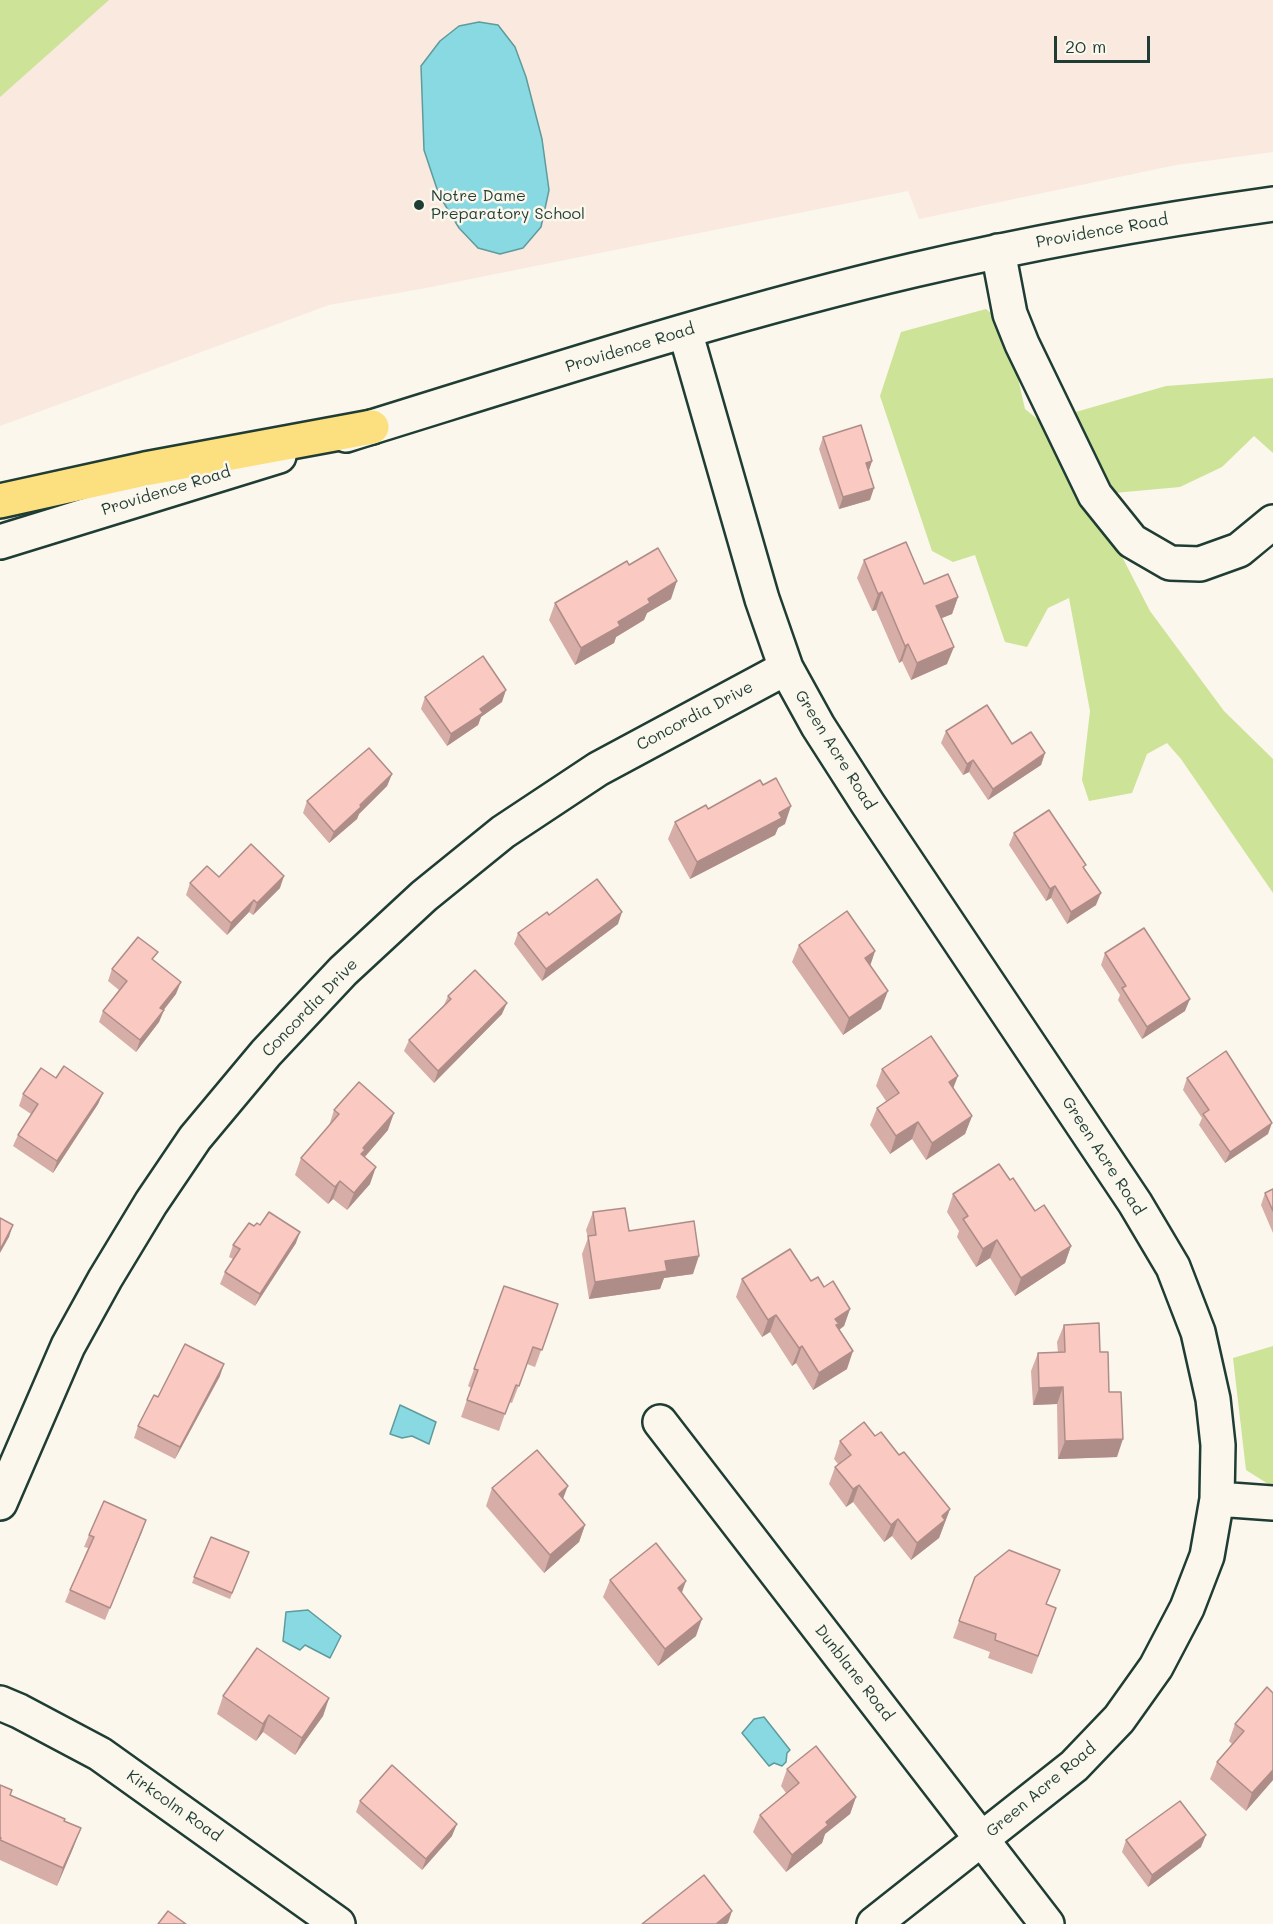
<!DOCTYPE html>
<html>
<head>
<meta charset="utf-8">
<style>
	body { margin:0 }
	#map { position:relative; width:1273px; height:1924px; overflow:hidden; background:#fbf7ec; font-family:Mali,sans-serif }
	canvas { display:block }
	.scale { position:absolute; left:1054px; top:36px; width:96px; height:27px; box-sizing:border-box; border:3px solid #1f3d34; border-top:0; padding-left:8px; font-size:18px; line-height:21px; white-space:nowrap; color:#1f3d34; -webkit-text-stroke:4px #fbf7ec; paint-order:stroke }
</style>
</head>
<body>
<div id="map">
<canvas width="1273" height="1924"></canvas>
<div class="scale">20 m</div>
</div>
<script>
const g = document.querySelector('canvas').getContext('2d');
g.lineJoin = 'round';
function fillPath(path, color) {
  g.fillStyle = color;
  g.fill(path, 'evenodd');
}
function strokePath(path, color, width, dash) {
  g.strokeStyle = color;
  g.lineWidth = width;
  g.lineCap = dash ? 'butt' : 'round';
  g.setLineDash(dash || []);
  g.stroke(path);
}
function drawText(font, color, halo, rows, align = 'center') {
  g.font = font + ' Mali,sans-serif';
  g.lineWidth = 5;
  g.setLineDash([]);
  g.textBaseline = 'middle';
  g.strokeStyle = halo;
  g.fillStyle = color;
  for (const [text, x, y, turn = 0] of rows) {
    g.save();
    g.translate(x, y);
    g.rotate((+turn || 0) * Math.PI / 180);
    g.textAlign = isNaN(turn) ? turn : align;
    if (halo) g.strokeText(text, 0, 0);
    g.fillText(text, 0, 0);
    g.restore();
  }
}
const built = new Path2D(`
	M0,0h1273v152l-97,13 -257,54 -11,-28 -482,97 -97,17 -329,121z`);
const green = new Path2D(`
	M0,0h109l-109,97z
	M986,309l20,16 19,84 16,13 125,-36 107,-8v75l-19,-17 -32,31 -42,20 -66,6 -16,17 52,101 74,100 49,48v134l-92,-134 -14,-16 -20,11 -15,39 -43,8 -7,-21 8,-69 -21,-113 -21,10 -21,39 -22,-5 -30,-87 -22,7 -21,-11 -52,-155 21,-64z
	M1273,1346v141l-27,-17 -13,-112z`);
const water = new Path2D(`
	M479,22l19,3 17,22 11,30 16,62 7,51 -8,37 -18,21 -23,6 -22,-6 -19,-20 -20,-33 -15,-45 -3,-84 19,-25 19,-15z
	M400,1405l36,17 -7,22 -17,-8 -10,2 -12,-4z
	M308,1610l33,26 -11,22 -25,-13 -5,5 -17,-9 3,-29z
	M764,1717l26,33 -3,3 -1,9 -4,4 -8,-3 -5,3 -27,-33 12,-14z`);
const minor = new Path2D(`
	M998,251l12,63 12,30 73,151 37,46 38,22 30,1 39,-14 34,-28
	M685,331l77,268 24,69 32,58 50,78 267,399 38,64 25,65 15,67 5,46 -1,54 -10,57 -20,52 -31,59 -37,52 -45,47 -200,158
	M346,435c188,-58 376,-120 568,-165 119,-28 238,-49 359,-66
	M0,542l279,-86
	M660,1422l387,502
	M1217,1499l56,4
	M0,1503l68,-157 37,-67 46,-76 44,-65 71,-85 77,-82 81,-75 79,-64 95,-63 188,-101
	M0,1703l19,8 81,43 238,170`);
const highway = new Path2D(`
	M0,501l145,-32 227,-42`);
const wall = new Path2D(`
	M823,437l49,24 -3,9 1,30 -31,9 -20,-60z
	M864,560l94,37 -6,17 -11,4 6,46 -36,16 -9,-19 -3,2 -23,-53 -4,1 -15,-33z
	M629,565l42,34 -24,14 -3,7 -28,17 -2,6 -39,22 -26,-45 6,-17z
	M425,697l77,5 -21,15 -3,8 -31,21 -26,-37z
	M946,731l66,13 33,9 -4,12 -53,35 -19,-28 -6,3 -22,-32z
	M392,774l-5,12 -28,28 -2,5 -28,24 -26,-30 4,-12z
	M708,809l77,15 -7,4 -3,7 -85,44 -22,-40 7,-17z
	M1014,833l70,35 12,37 -29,19 -16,-26 -5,3 -37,-56z
	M219,877l61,11 -27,27 -4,-3 -22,23 -41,-40 4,-12z
	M549,915l69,9 -76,57 -28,-37 4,-11z
	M799,945l76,6 -5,15 11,43 -38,26 -51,-73z
	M1105,953l80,58 -43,28 -24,-39 2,-5 -19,-30z
	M154,961l22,33 -12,16 -5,12 -23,30 -37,-30 4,-11 16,-21 -11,-9 4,-12z
	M448,996l54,18 -68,69 -30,-32 5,-11 35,-35z
	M882,1069l71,20 19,27 -7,18 -39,26 -14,-21 -22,15 -20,-29 7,-17 9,-7 -10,-15z
	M1187,1078l81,56 -43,29 -26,-38 3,-7 -19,-28z
	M103,1093l-5,11 -45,69 -40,-27 5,-11 13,-21 -12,-8 4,-12z
	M334,1110l54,20 -23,27 5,27 -23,26 -14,-11 -5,5 -33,-29 6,-17 28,-32z
	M1010,1180l25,31 36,35 -6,17 -50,33 -25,-38 -14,9 -19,-30 2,-6 -12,-19 6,-18z
	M1273,1189v44l-12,-28 4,-12z
	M593,1212l36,19 64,43 -29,4 -4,11 -71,10 -7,-45 6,-16 -2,-8z
	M254,1226l42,17 -41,63 -35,-22 5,-12 8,-13 -4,-2 4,-12z
	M742,1279l69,2 13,6 26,22 -6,17 -5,4 8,39 -34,21 -17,-27 -4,3 -22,-34 -8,5 -26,-40z
	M504,1286l54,18 -23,63 -8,-3 -15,39 -3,-1 -10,29 -38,-14 10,-29 -3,-2z
	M1064,1325l36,27 9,40 8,65 -59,2 -1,-55 -24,1 -2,-34 7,-18h20l-1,-11z
	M220,1376l-45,83 -41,-21 4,-12 20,-29z
	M875,1436l24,19 51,54 -11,29 -28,22 -19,-24 -8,6 -31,-40 -7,5 -17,-23 6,-17 3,-3 -4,-5 6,-18z
	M492,1488l71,11 22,26 -6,17 -35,31 -58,-67z
	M146,1520l-41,100 -40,-18 5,-12 18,-42 -4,-1 5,-12z
	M211,1537l38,15 -19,47 -38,-16z
	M975,1577l81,31 -24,66 -44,-16 2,-6 -37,-14z
	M610,1580l72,13 14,43 -38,30 -55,-69z
	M1273,1693v87l-27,31 -36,-32 7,-17 15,-18 -3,-3 6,-17z
	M223,1696l106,2 -6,18 -28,39 -32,-23 -7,9 -39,-27z
	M787,1769l69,28 -6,17 -25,20 -3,9 -36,29 -33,-40 7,-17 26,-22 -5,-7z
	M0,1785l10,10 54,26 10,25 -17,40 -57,-26z
	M360,1801l92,35 -30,34 -66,-58z
	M1126,1840l75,7 -53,40 -26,-35z`);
const shadedWall = new Path2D(`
	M872,461l-4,12 -2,-10z
	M874,488l-4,12 -31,9 4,-12z
	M677,581l-6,18 -24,14 -3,7 -28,17 -2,6 -39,22 6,-17 37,-26 30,-23z
	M882,592l-6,18 -4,1 6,-17z
	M958,597l-6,17 -22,9 6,-17z
	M908,644l-6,17 -3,2 6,-17z
	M954,647l-7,17 -36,16 6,-17z
	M506,690l-4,12 -21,15 -3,8 -31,21 4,-12 29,-25z
	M1045,753l-4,12 -53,35 5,-11z
	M973,760l-4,12 -6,3 4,-11z
	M392,774l-5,12 -28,28 -2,5 -28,24 5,-11z
	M791,806l-6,18 -7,4 -3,7 -85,44 7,-17z
	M284,876l-4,12 -27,27 4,-12z
	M1055,886l-4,12 -5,3 4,-12z
	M1101,893l-5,12 -29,19 4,-12z
	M254,900l-5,12 -22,23 4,-12z
	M622,912l-4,12 -76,57 4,-12z
	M875,951l-6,18 -4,-11z
	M181,982l-5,12 -20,25 4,-11z
	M888,991l-7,18 -38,26 6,-17z
	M1190,999l-5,12 -43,28 5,-12z
	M507,1003l-5,11 -68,69 4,-12z
	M164,1010l-5,12 -23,30 4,-12z
	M958,1076l-7,18 -2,-12z
	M103,1093l-5,11 -45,69 4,-12z
	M394,1113l-6,17 -28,32 -5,9 8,-23z
	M972,1116l-7,18 -39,26 6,-17z
	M918,1122l-6,17 -22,15 6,-18z
	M1272,1123l-4,11 -43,29 5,-11z
	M376,1167l-6,17 -23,26 7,-17z
	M340,1181l-7,18 -5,5 7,-17z
	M13,1225l-4,12 -9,16v-3z
	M300,1232l-4,11 -41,63 5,-12z
	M997,1240l-7,18 -14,9 7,-18z
	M1071,1246l-6,17 -50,33 6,-18z
	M699,1256l-6,18 -29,4 -4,11 -71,10 6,-17 70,-21z
	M850,1309l-6,17 -8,6 -1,-13z
	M776,1315l-6,17 -8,5 6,-17z
	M802,1346l-6,17 -4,3 7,-18z
	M853,1351l-6,18 -34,21 6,-17z
	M224,1364l-4,12 -45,83 5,-12z
	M1063,1387l-6,17 -24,1 6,-17z
	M1123,1439l-6,18 -59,2 7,-18z
	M859,1485l-6,17 -7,5 7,-18z
	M568,1486l-7,18 -2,-10z
	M950,1509l-11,29 -28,22 6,-17 25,-27z
	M898,1519l-6,17 -8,6 7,-17z
	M146,1520l-4,12 -37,88 5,-12z
	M585,1525l-6,17 -35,31 6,-18z
	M686,1581l-6,17 -2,-10z
	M702,1619l-6,17 -38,30 7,-17z
	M329,1698l-6,18 -28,39 7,-17z
	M269,1715l-6,17 -7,9 7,-17z
	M1273,1770v10l-27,31 6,-18z
	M856,1797l-6,17 -25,20 -3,9 -36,29 6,-17 34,-33z
	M457,1824l-5,12 -30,34 4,-11z
	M81,1828l-7,18 -17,40 6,-18z
	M1206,1835l-5,12 -53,40 4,-12z
	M732,1911l-4,12 -2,1h-10z`);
const building = new Path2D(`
	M861,425l11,36 -6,2 8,25 -31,9 -20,-60z
	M906,542l18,42 24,-10 10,23 -22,9 18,41 -37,16 -9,-19 -3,2 -23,-54 -4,2 -14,-34z
	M658,548l19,33 -29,18 2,4 -32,19 2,4 -39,22 -26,-45 72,-42 2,4z
	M483,656l23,34 -26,19 3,4 -32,21 -26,-37z
	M987,705l25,39 19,-12 14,21 -52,36 -20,-29 -6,4 -21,-33z
	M369,748l23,26 -32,31 1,2 -27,25 -27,-31z
	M776,778l15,28 -12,7 3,5 -85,44 -22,-40 31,-17 2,4 52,-29 3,5z
	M1049,810l37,55 -3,2 18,26 -30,19 -16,-26 -5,3 -36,-56z
	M251,844l33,32 -27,27 -3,-3 -23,23 -41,-40 17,-17 12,11z
	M597,879l25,33 -76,57 -28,-36 29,-21 2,3z
	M847,911l28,40 -10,7 23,33 -39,27 -50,-73z
	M1144,928l46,71 -43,28 -25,-39 4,-2 -21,-33z
	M138,937l20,15 -6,7 29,23 -21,26 4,2 -24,30 -37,-29 24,-30 -15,-12z
	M475,970l32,33 -69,68 -29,-31 42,-41 -3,-3z
	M931,1036l27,40 -9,6 23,34 -40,27 -14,-21 -22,14 -19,-28 22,-15 -17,-24z
	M1226,1051l46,72 -42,29 -27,-38 6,-4 -22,-32z
	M64,1066l39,27 -46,68 -39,-26 20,-31 -15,-10 18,-26 15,10z
	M359,1082l35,31 -31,35 2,2 -4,4 15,13 -22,26 -14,-12 -5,6 -34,-29 38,-44 -5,-4z
	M999,1164l11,16 3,-2 22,33 9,-6 27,41 -50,32 -24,-38 -14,9 -20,-30 5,-3 -15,-22z
	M1273,1189v22l-8,-18z
	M625,1208l4,23 65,-10 5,35 -34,5 2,10 -72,11 -7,-46 8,-1 -3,-23z
	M269,1212l31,20 -40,62 -35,-22 15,-23 -7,-4 16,-22 5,3 3,-3 3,2z
	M0,1218l13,7 -13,25z
	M790,1249l21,32 7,-4 6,10 9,-6 17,28 -15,10 4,5 -3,1 17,26 -34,22 -17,-27 -3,2 -23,-33 -8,5 -26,-41z
	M504,1286l54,18 -16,46 -9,-3 -14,39 -3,-1 -11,29 -38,-14 11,-30 -4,-1z
	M1099,1323l1,29h8l1,40h12l2,47 -58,2 -2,-54 -24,1 -1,-35 27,-1 -1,-27z
	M185,1344l39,20 -44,83 -42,-21 16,-31 4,2z
	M864,1422l11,14 6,-4 18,23 5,-3 46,57 -8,7 3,4 -28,23 -19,-24 -7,6 -32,-40 -6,4 -18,-22 16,-12 -11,-14z
	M537,1450l31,36 -9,8 26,31 -35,30 -58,-67z
	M104,1501l42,19 -36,88 -40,-18 24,-53 -5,-2z
	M211,1537l38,15 -17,41 -38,-16z
	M656,1543l30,38 -8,7 24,31 -37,30 -55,-69z
	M1009,1550l51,20 -14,34 10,4 -18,48 -43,-16 1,-6 -37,-13 16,-44z
	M257,1648l72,50 -27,40 -33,-23 -6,9 -40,-28z
	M1267,1687l6,6v77l-21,23 -35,-31 27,-31 -9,-7z
	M816,1746l40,51 -30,25 2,3 -36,30 -32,-40 39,-32 -12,-14z
	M392,1765l65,59 -31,35 -66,-58z
	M0,1785l12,5 -2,5 55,24 -1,2 17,7 -18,40 -63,-28 1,-2 -1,-1z
	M1180,1801l26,34 -54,40 -26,-35z
	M704,1875l28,36 -16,13h-74z
	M168,1911l18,13h-28z`);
const markers = [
	[419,205,6,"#1f3d34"]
];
const poiNames = [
	["Notre Dame",431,196],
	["Preparatory School",431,214]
];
const streetNames = [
	["Providence Road",1102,231,-10],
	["Providence Road",630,348,-17],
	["Providence Road",166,491,-17],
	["Concordia Drive",695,716,-28],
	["Green Acre Road",835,750,58],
	["Concordia Drive",310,1008,-46],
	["Green Acre Road",1103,1156,57],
	["Dunblane Road",854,1673,52],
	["Green Acre Road",1041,1790,-40],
	["Kirkcolm Road",174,1806,35]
];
fillPath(built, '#fae9df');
fillPath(green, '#cce398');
fillPath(water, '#88d9e1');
strokePath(water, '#5e9b9c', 1.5);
strokePath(minor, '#1f3d34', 38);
strokePath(highway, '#1f3d34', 38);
strokePath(minor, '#fbf7ec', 33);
strokePath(highway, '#fce080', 33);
fillPath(wall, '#d6ada7');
fillPath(shadedWall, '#ae8d88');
fillPath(building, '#f9c9c2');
strokePath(building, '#ae8d88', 1.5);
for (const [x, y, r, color] of markers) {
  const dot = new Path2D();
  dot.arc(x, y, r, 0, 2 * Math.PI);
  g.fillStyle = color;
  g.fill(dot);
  strokePath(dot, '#fbf7ec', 2);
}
drawText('16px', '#1f3d34', '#fbf7ec', poiNames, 'left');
drawText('16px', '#1f3d34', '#fbf7ec', streetNames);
</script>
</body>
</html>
